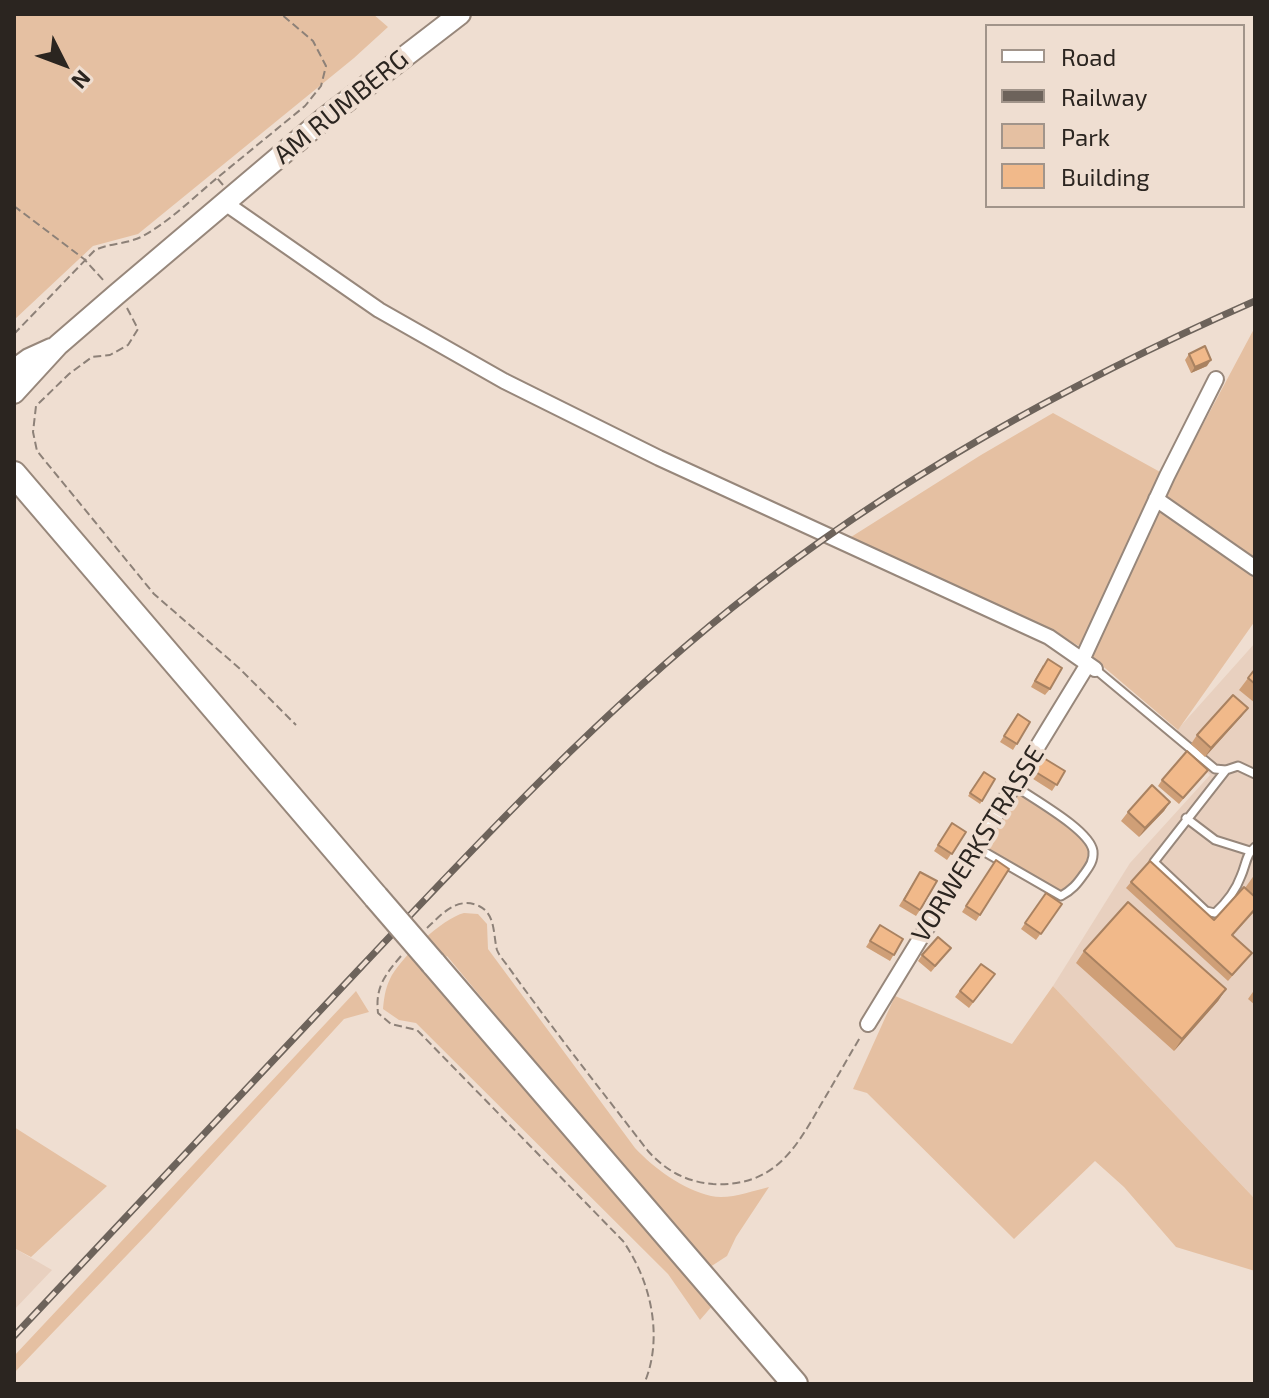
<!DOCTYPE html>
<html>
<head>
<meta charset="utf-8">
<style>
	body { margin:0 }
	#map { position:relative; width:1269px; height:1398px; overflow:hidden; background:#efded1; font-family:"Exo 2",sans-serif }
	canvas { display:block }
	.frame { position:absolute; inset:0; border:16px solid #2b2520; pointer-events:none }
	.legend { position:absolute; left:985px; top:24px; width:260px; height:184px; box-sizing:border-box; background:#efded1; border:2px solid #a1948a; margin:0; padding:10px 14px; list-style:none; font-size:24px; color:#2b2520 }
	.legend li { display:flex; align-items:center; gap:16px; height:40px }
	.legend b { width:40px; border:2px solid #a1948a }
	.north { position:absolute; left:24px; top:24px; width:80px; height:80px; -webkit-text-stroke:6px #efded1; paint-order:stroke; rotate:132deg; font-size:22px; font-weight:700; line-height:32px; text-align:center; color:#2b2520 }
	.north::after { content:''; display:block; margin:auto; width:28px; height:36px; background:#2b2520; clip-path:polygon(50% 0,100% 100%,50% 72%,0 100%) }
</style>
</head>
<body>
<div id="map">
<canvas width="1269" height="1398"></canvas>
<div class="frame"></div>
<ul class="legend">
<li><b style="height:10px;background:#fff"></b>Road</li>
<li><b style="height:10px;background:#6d635b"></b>Railway</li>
<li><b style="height:22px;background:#e5c0a2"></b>Park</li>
<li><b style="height:22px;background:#f1b98a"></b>Building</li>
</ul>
<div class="north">N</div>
</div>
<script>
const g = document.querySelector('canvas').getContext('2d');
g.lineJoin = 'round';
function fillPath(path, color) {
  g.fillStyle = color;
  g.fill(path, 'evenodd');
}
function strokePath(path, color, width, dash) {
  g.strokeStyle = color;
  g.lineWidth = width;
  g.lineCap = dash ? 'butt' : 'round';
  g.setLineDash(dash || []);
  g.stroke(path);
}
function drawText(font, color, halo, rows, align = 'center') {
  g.font = font + ' "Exo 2",sans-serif';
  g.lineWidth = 8;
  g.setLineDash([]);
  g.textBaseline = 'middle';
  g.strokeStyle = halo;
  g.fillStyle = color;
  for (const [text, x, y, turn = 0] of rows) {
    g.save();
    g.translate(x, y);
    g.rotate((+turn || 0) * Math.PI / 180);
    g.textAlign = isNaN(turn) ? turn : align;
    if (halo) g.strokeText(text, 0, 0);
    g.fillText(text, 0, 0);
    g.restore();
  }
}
const built = new Path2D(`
	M1255,643v556l-202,-213 77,-123 80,-88 -39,-38z
	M14,1248l38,22 -38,40z`);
const green = new Path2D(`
	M14,14h359l15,13 -34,31 -216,176 -45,12 -79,74z
	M1255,327v294l-77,109 -86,-73 75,-165z
	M1053,413l109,60 -81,174 -59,-31 -171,-79 130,-82z
	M1015,786l74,55 3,22 -31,33 -85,-49z
	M464,913l14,1 9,10 1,25 147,199c20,21 47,41 76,48 18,4 41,-5 58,-9l-33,50 -9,19 -20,13 -260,-313 -20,18 286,331 -13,15 -32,-46 -252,-251 -17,-3 -16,-11c1,-10 2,-20 7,-30 9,-20 53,-61 74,-66z
	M1053,986l202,213v72l-79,-24 -52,-60 -29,-26 -81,78 -147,-146 -14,-4 42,-93 117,48z
	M356,991l13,21 -25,7 -193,211 -137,143v-17z
	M14,1127l93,59 -76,71 -17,-9z`);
const path = new Path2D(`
	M223,185l-6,-7 88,-72 16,-20 5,-20 -13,-25 -32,-27
	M14,206l70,53 21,23
	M127,308l11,21 -10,16 -18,10 -18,2 -23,17 -33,32 -3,26 4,19 117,143 85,74 57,57
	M14,334l81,-84c15,-7 33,-6 48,-14 27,-15 50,-38 74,-58
	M427,928c15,-14 30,-32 52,-22 17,8 14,29 18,44 2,5 6,10 10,15 45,63 93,124 141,186 17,19 38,31 65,33 59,3 81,-32 107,-78 14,-23 27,-47 41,-70
	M401,956c-16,19 -26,31 -23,57l13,11 26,6 206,211c28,40 41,97 21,143`);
const service = new Path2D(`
	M1095,669l120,100 11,1 12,-4 17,8
	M1226,770l-72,92 52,49 9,2c11,-10 21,-23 26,-37 5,-11 5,-22 14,-29
	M1186,818l29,22 35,11
	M976,847l85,49c11,-6 16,-12 23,-22 5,-7 10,-13 9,-23 -3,-21 -60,-52 -78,-65`);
const minor = new Path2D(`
	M225,203l154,107 125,71 155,77 390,179 46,32
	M1156,499l99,69
	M1083,658l84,-182 49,-97
	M868,1024l220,-360`);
const secondary = new Path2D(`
	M14,370l15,-11 22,-10
	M14,393l44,-48 59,-51 208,-176 135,-104`);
const primary = new Path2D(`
	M14,474l362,423
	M433,963l362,421`);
const rail = new Path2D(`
	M14,1336c116,-123 232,-247 348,-370 118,-125 236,-251 371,-359 159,-127 336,-224 522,-306`);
const primaryBridge = new Path2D(`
	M376,897l57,66`);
const wall = new Path2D(`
	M1189,354l18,12 -16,7 -6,-13z
	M1043,665l7,24 -5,6 -14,-8z
	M1255,669v34l-16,-13z
	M1248,708l-7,9 -36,40 -14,-13 6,-9z
	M1018,714l12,8 -17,28 -13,-8z
	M1042,757l23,14 -13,20 -22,-14z
	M1208,770l-29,34 -21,-18 4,-6z
	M984,772l11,7 -15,25 -12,-8z
	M1170,802l-6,9 -25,26 -18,-16 7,-9z
	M952,823l14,9 -19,28 -13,-9z
	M996,860l13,9 -33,52 -14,-9z
	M1255,874v37l-23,25 20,17 -24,28 -102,-93 5,-6 83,38 31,-32z
	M916,878l4,32 -4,6 -17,-10z
	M1046,893l16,11 -26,36 -15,-11z
	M880,925l23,14 -13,22 -24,-14z
	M951,948l-20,24 -13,-11 4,-6z
	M1084,951l142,38 -8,12 -44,50 -98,-88z
	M981,964l14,10 -26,34 -14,-11z
	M1255,989v16l-7,-6z`);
const shadedWall = new Path2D(`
	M1211,360l-4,6 -16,7 4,-6z
	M1248,708l-7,9 -36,40 6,-9z
	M1170,802l-6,9 -25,26 6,-9z
	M1226,989l-8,12 -44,50 8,-12z`);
const building = new Path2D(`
	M1205,346l6,14 -16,7 -6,-13z
	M1048,659l14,9 -12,21 -15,-8z
	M1255,669v15l-7,-6z
	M1233,695l15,13 -37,40 -14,-13z
	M1018,714l12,8 -13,22 -13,-8z
	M1187,751l21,19 -25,28 -21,-18z
	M1042,757l23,14 -8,14 -23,-14z
	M984,772l11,7 -13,22 -12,-8z
	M1152,785l18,17 -25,26 -17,-16z
	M952,823l14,9 -14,22 -14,-9z
	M996,860l13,9 -29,46 -14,-9z
	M1150,861l64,59 30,-33 11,10v12l-23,26 20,18 -20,22 -101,-93z
	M920,872l17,9 -17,29 -16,-10z
	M1046,893l16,11 -21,30 -16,-11z
	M1128,902l98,87 -44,50 -98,-88z
	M880,925l23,14 -9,16 -24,-14z
	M938,937l13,11 -16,18 -13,-11z
	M981,964l14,10 -22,28 -13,-11z`);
const streetNames = [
	["AM RUMBERG",341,107,-39],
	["VORWERKSTRASSE",978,844,-58]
];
fillPath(built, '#e8d0bf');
fillPath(green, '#e5c0a2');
strokePath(service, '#97877b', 11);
strokePath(minor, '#97877b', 18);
strokePath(secondary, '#97877b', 24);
strokePath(primary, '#97877b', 28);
strokePath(path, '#8d8178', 2, [8, 4]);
strokePath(service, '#fff', 7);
strokePath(minor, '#fff', 14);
strokePath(secondary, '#fff', 20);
strokePath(primary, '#fff', 24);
strokePath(rail, '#6d635b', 7);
strokePath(rail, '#efded1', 4, [12]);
strokePath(primaryBridge, '#97877b', 28, []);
strokePath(primaryBridge, '#fff', 24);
fillPath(wall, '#cf9f77');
fillPath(shadedWall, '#a98261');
fillPath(building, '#f1b98a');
strokePath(building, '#a98261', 2);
drawText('26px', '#2b2520', '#efded1', streetNames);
</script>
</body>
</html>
